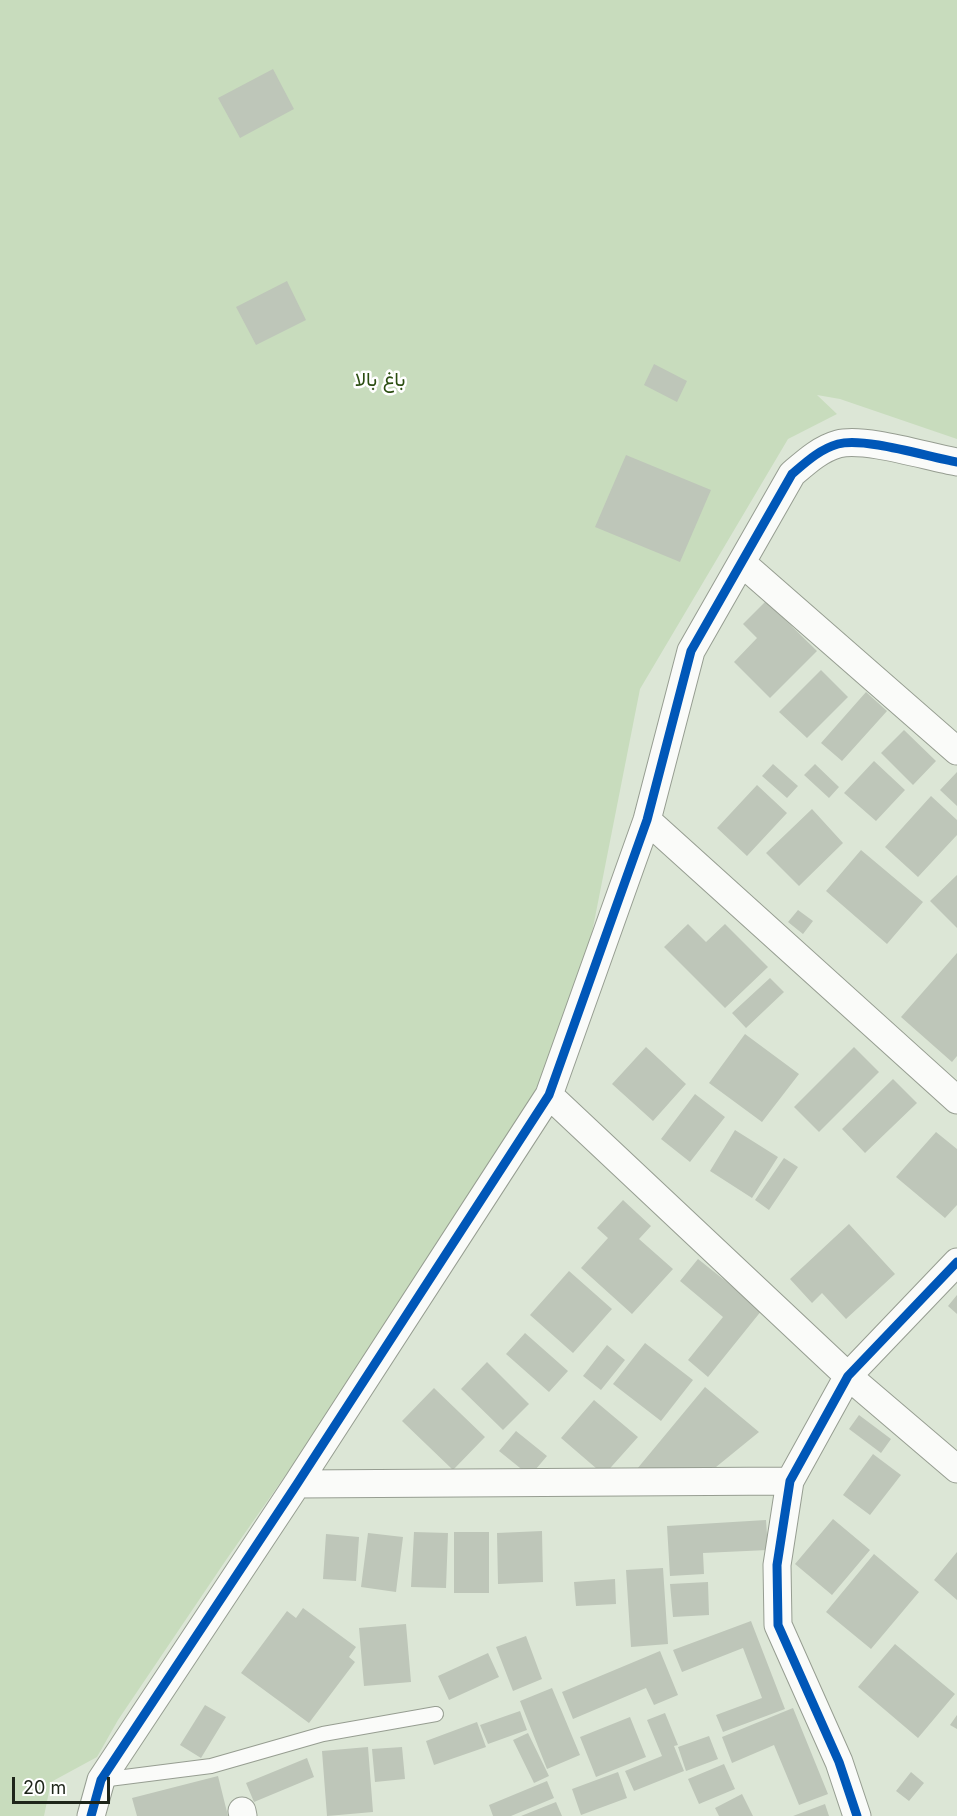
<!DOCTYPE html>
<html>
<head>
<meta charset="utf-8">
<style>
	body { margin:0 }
	#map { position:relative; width:957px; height:1816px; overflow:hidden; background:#dce6d6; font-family:Inter,sans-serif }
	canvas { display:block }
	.scale { position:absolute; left:12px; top:1777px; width:98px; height:27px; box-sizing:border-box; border:3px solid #1e251a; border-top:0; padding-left:8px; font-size:18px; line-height:21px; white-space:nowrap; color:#1e251a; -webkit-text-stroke:4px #fff; paint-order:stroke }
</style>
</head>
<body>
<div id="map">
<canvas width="957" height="1816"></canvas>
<div class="scale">20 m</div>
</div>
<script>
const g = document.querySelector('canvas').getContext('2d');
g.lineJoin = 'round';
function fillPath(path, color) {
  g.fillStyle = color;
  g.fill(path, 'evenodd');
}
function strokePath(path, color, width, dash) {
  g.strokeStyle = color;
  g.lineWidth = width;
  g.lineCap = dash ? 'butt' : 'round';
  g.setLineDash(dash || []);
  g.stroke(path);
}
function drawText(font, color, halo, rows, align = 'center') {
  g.font = font + ' Inter,Vazirmatn,sans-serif';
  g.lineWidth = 5;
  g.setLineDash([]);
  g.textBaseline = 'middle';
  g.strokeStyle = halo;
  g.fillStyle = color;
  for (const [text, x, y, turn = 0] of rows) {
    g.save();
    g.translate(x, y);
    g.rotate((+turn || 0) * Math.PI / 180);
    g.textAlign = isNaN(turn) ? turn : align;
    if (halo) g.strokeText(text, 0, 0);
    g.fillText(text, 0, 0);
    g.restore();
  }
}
const green = new Path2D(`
	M0,0h957v439l-117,-40 -23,-4 20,19 -49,25 -148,250 -53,269 -41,112 -78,145 -242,345 -108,160 -21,37 -46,25 -7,34h-44z`);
const building = new Path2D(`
	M273,69l21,40 -54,29 -22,-40z
	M287,281l19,39 -50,25 -20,-38z
	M654,364l33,17 -10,21 -33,-17z
	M626,455l85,35 -31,72 -85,-35z
	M766,601l51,50 -47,47 -36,-36 23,-24 -14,-14z
	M821,670l27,27 -41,41 -28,-26z
	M866,692l21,19 -45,50 -21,-18z
	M904,730l32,31 -23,24 -32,-32z
	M874,761l31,29 -29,31 -32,-28z
	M773,764l25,22 -11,12 -25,-22z
	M815,764l24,23 -10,11 -25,-23z
	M957,772v34l-17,-16z
	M757,785l30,28 -40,43 -30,-28z
	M931,796l26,24v15l-39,42 -33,-30z
	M812,809l31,34 -44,43 -33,-33z
	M861,850l62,52 -36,42 -61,-53z
	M957,875v53l-27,-27z
	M798,910l15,11 -10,13 -15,-12z
	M688,924l18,18 19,-18 43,43 -43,41 -61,-61z
	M957,953v103l-5,6 -51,-45z
	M770,978l14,14 -38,36 -14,-15z
	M745,1034l54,40 -37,48 -53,-39z
	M646,1047l40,37 -33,37 -41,-37z
	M854,1047l25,25 -60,60 -25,-25z
	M893,1079l24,24 -52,50 -23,-24z
	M695,1094l30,23 -35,45 -29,-23z
	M735,1130l43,27 -26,41 -42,-27z
	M936,1132l21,17v56l-12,13 -49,-41z
	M784,1158l14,9 -29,43 -14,-10z
	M623,1200l28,26 -12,13 34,30 -41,45 -51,-46 27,-30 -11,-10z
	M849,1224l46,50 -49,45 -24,-26 -10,10 -22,-24z
	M698,1259l64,51 -54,67 -20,-17 35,-43 -43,-36z
	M569,1271l43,38 -39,44 -43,-38z
	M957,1295v19l-9,-8z
	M525,1333l43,38 -19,21 -43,-38z
	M645,1343l48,37 -32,41 -48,-37z
	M607,1345l18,15 -24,30 -18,-14z
	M487,1362l42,42 -26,26 -42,-41z
	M705,1387l54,45 -54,44 -73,-1z
	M434,1388l51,49 -32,33 -51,-49z
	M594,1400l44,37 -34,38 -43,-37z
	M859,1415l32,24 -10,14 -32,-24z
	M516,1431l31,25 -17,20 -31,-25z
	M873,1454l28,21 -31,40 -27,-20z
	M833,1519l37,31 -38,45 -37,-31z
	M766,1520l2,30 -65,3 1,21 -34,2 -3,-50z
	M542,1531l1,51 -45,2 -1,-51z
	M414,1532l34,1 -2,55 -35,-1z
	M454,1532h35v61h-35z
	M368,1533l35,4 -7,55 -35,-5z
	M326,1534l33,3 -3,44 -33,-2z
	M957,1552v48l-23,-20z
	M874,1554l45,38 -48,57 -45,-37z
	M663,1568l5,76 -37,3 -5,-77z
	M615,1579l1,25 -40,2 -2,-24z
	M708,1582l1,33 -36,2 -3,-33z
	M303,1608l53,39 -7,10 6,5 -46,61 -68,-50 46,-62 9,7z
	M751,1621l34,88 -62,23 -7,-17 46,-17 -19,-50 -61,24 -9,-22z
	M406,1624l5,58 -47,4 -5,-58z
	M526,1636l16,43 -29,12 -17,-44z
	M895,1644l60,50 -37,44 -60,-51z
	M660,1651l18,44 -24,10 -8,-17 -73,31 -11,-27z
	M488,1653l11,24 -50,23 -11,-24z
	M552,1688l28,67 -33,14 -27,-68z
	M205,1705l21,12 -25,41 -21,-13z
	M793,1708l35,86 -29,11 -25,-60 -42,18 -10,-26z
	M520,1711l7,19 -39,14 -8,-19z
	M665,1713l13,32 -4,1 10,25 -50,20 -9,-20 37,-15 -15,-36z
	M957,1715v14l-7,-4z
	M630,1717l16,40 -50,20 -16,-40z
	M477,1722l9,25 -52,18 -8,-24z
	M528,1733l21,43 -15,7 -21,-43z
	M709,1736l9,23 -32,12 -8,-24z
	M368,1747l5,65 -46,4 -5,-65z
	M402,1747l3,32 -30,3 -3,-33z
	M307,1758l7,19 -60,25 -8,-19z
	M724,1764l11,25 -36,15 -11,-25z
	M618,1772l9,26 -46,17 -9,-26z
	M911,1772l13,11 -15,18 -13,-10z
	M218,1776l10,40h-91l-5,-18z
	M547,1781l7,17 -43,18h-18l-4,-11z
	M742,1794l11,22h-34l-4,-8z
	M556,1802l6,14h-41z
	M825,1804l4,12h-36z`);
const lane = new Path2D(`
	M101,1780l110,-14 112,-32 113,-20`);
const street = new Path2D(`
	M742,563l215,188
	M647,820l310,280
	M549,1095l299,281 109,93
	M297,1484l493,-3
	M242,1811l1,5
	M91,1816l10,-36 196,-296 252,-389 98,-275 44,-169 101,-177c14,-12 28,-25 46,-30 27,-7 90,13 119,18
	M857,1816l-18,-54 -61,-137 -1,-60 13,-84 58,-105 109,-114`);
const cycleway = new Path2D(`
	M91,1816l10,-36 196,-296 252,-389 98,-275 44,-169 101,-177c14,-12 28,-25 46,-30 27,-7 90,13 119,18
	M857,1816l-18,-54 -61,-137 -1,-60 13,-84 58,-105 109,-114`);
const parkNames = [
	["باغ بالا",380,380]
];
fillPath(green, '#c8dcbd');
fillPath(building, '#bec6b9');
strokePath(lane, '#969d91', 16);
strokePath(street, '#969d91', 29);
strokePath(lane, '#fafbf9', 14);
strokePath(street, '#fafbf9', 27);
strokePath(cycleway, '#0057b8', 9);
drawText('20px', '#2b4d11', '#fff', parkNames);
</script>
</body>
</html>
